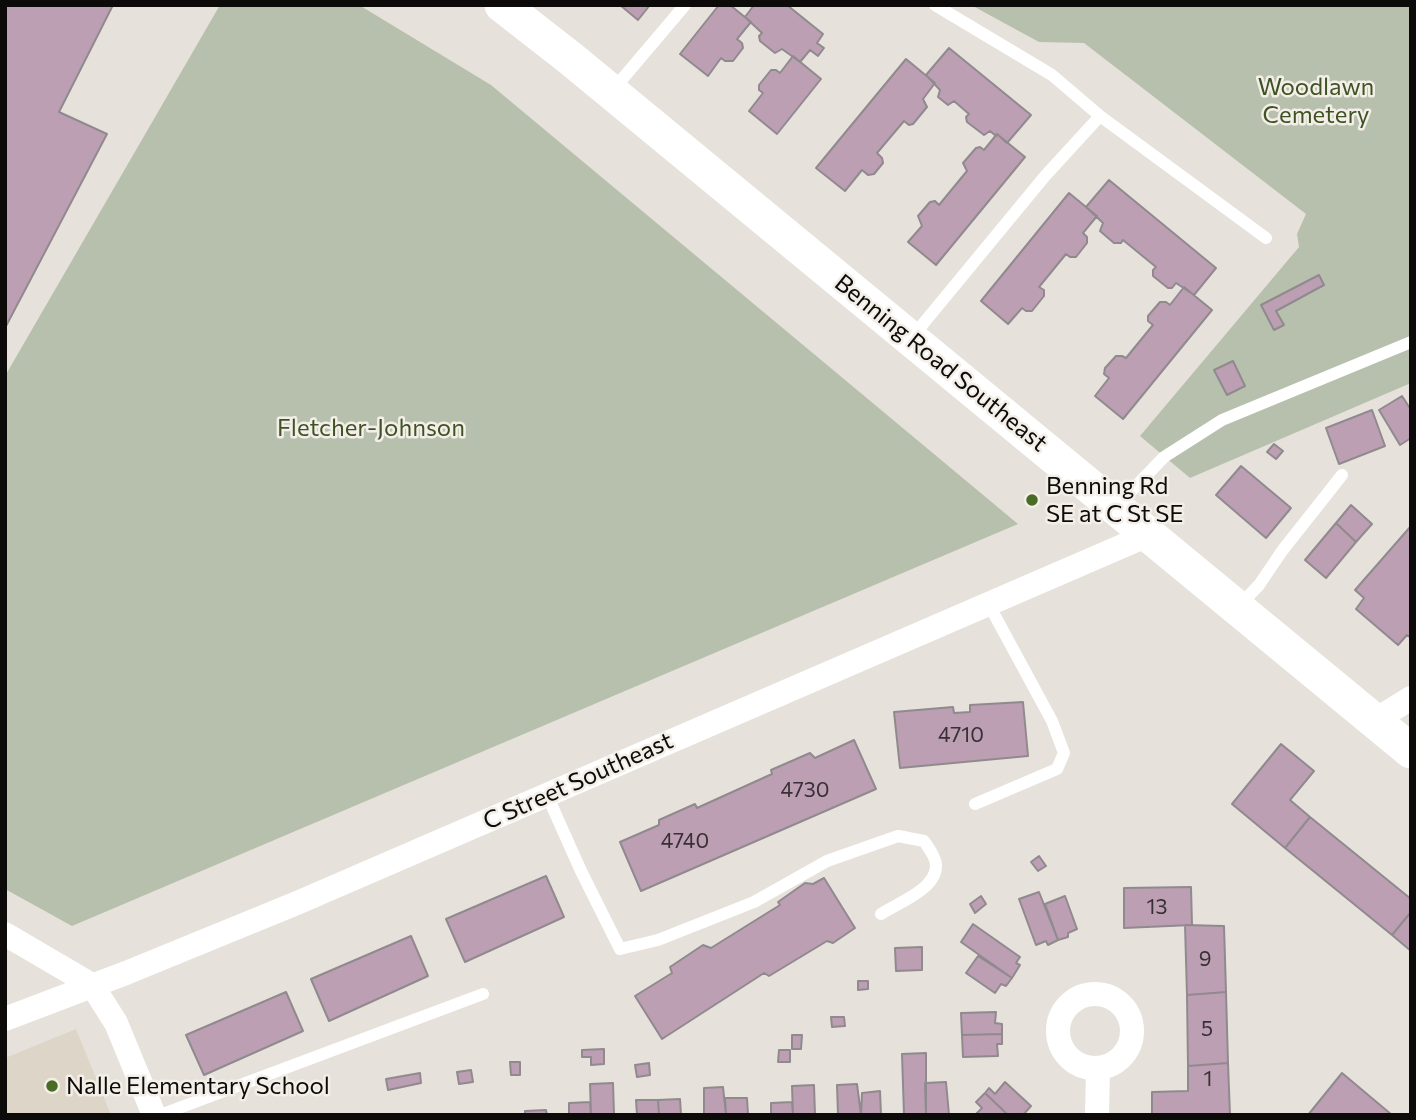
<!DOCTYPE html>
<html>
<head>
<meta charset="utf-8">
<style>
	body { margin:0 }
	#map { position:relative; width:1416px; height:1120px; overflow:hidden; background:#e6e2db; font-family:Commissioner,sans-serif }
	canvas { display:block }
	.frame { position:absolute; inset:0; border:7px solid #0c0b09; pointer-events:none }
</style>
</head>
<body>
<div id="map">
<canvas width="1416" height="1120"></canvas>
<div class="frame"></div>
</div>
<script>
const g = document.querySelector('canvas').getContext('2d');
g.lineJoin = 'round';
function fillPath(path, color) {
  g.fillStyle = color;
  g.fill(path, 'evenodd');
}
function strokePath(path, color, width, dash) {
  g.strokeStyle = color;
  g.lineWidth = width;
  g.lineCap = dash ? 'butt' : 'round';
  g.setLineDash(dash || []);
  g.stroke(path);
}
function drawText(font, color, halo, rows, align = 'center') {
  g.font = font + ' Commissioner,sans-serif';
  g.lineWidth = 5;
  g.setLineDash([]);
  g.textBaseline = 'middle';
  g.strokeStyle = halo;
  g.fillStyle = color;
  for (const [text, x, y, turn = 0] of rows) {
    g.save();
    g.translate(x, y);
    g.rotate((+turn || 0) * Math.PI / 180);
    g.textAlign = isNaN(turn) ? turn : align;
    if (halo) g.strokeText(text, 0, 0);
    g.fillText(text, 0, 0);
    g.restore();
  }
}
const built = new Path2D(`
	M76,1029l35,86h-106v-57z`);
const green = new Path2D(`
	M220,5h139l132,80 527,439 -946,402 -67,-37v-513z
	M971,5h440v378l-221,95 -50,-42 159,-189 -2,-13 9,-20 -222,-171 -45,-1z`);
const building = new Path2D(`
	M5,5h108l-54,107 48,22 -102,194z
	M620,5h30l-12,15z
	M719,5h11l21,17 -14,17 5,4 1,5 -10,13h-8l-4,-3 -13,18 -28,-22z
	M754,5h33l36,29 -6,9 7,5 -6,8 -8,-6 -10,12 -18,-13 -7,4 -15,-12 -1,-5 3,-3 -17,-16z
	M949,48l82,67 -24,28 -10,-9 -1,2 -6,-5 -6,4 -17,-13 -1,-5 3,-3 -15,-13 -6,4 -10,-8 2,-7 -14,-15z
	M793,56l28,23 -44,55 -28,-23 14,-18 -4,-3v-5l12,-15h5l4,3z
	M906,59l29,24 -12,16 4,8 -14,17 -4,1 -5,-4 -27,32 5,5 1,5 -9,11 -6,1 -6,-5 -17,21 -29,-23z
	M997,134l28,23 -89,108 -28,-23 14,-16 -4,-10 12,-14 5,-1 4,4 28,-34 -4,-8 13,-15 4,-1 4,3z
	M1109,180l107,88 -22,27 -18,-12 -4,5h-4l-15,-12v-6l3,-3 -33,-27 -2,3h-7l-14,-12 3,-8 -17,-16z
	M1069,193l28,23 -14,17 4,4v6l-11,14h-6l-4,-3 -27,33 5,3v6l-12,15h-6l-4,-3 -14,16 -27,-23z
	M1319,275l5,10 -48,26 8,14 -10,5 -13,-25z
	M1184,287l28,23 -89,109 -28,-23 14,-18 -5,-4 1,-6 11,-12h6l4,2 27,-33 -5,-4v-5l12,-14h6l4,3z
	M1233,361l12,25 -18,9 -13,-25z
	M1402,396l9,14v28l-11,7 -21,-35z
	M1372,410l13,36 -46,18 -13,-36z
	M1274,444l9,7 -7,8 -9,-7z
	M1241,466l50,42 -25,30 -50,-43z
	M1351,505l21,19 -16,18 -20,-19z
	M1336,523l20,19 -30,36 -21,-18z
	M1411,526v112l-4,-3 -9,10 -42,-36 8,-11 -9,-8z
	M1023,702l5,54 -128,12 -6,-56 59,-5 1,6 16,-1v-7z
	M854,740l22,49 -235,102 -21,-49 39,-17v-5l36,-16 2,4 75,-34 -1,-4 39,-17 5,5z
	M1281,744l33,27 -24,29 20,17 -25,31 -53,-44z
	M1310,817l101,82v13l-19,23 -107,-87z
	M1039,856l7,10 -8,5 -7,-9z
	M546,876l18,41 -99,45 -19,-43z
	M824,878l31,50 -22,15 -6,-2 -58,35 -5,-3 -102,66 -27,-43 37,-23 -2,-6 33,-22 8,3 69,-43 -2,-3 27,-19 8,1z
	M1191,887l1,38 -68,3v-40z
	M1039,892l19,48 -10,5 -2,-4 -10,4 -17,-46z
	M981,896l5,8 -11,9 -5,-9z
	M1065,896l12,33 -9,4v4l-10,3 -13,-36z
	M1411,912v39l-19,-16z
	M973,924l47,33 -4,6 4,2 -8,13 -51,-36z
	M1185,925l39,1 2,66 -39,3z
	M411,936l17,40 -99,45 -18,-42z
	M922,947v23l-26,1 -1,-23z
	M978,956l34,22 -6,8 -5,-2 -6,9 -29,-20z
	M858,981h10v8l-10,1z
	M286,992l17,39 -99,44 -18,-40z
	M1226,992l2,71 -40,3 -1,-71z
	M996,1012l-1,11 7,1v10l-40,1 -1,-22z
	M831,1017h13l1,9 -13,1z
	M1002,1034v10h-5l1,12 -35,1 -1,-22z
	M792,1035h10l-1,14h-9z
	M604,1049v15l-13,1v-8h-9v-7z
	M779,1050h11v12h-12z
	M926,1053v62h-22l-2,-61z
	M510,1062h10v13h-9z
	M649,1063l1,12 -13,2 -2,-12z
	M1228,1063l2,52h-78v-23l36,-1v-25z
	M471,1070l2,12 -14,2 -2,-12z
	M420,1073l1,10 -33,7 -2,-11z
	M1342,1073l50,42h-84z
	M946,1082l3,33h-23l-1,-32z
	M1005,1082l26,24 -8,9h-15l-23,-22 4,-5 6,6z
	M613,1083l1,32h-23l-1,-31z
	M857,1084l4,31h-23l-1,-30z
	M814,1085l1,30h-22l-1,-29z
	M723,1087l3,28h-22v-27z
	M880,1091l1,24h-20l1,-22z
	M985,1093l23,22 -32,-1 6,-6 -6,-6z
	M725,1098h22l1,17h-22z
	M680,1099l1,16h-22l-1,-15z
	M636,1100h22l1,15h-22z
	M590,1102l1,13h-22v-12z
	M792,1102l1,13h-22v-12z
	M546,1110l1,5h-22v-4z`);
const lane = new Path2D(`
	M935,5l117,70 48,41
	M613,90l72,-85
	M913,336l132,-160 55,-60 166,122
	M1116,507l48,-50 58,-37 189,-78
	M1240,605l19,-20 23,-34 60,-76
	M547,795l34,76 39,78 38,-9 96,-38 73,-41 71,-25 26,5c4,6 12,16 12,24 1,24 -38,38 -55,49
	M975,804l82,-35 7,-16 -12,-32 -64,-118
	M160,1115l323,-121`);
const street = new Path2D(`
	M1374,721l37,-23
	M5,934l87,51 24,38 38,92
	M1058 1031a37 37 0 1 1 74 0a37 37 0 1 1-74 0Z
	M5,1019l121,-46 171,-70 851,-368
	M1097,1115l1,-46`);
const secondary = new Path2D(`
	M502,5l68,53 841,693`);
const markers = [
	[1032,500,7,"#486c25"],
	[52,1086,7,"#486c25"]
];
const numberNames = [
	["4710",961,735],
	["4730",805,790],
	["4740",685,841],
	["13",1157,907],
	["9",1205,959],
	["5",1207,1029],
	["1",1208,1079]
];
const parkNames = [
	["Woodlawn",1316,87],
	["Cemetery",1316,115],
	["Fletcher-Johnson",371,428]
];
const streetNames = [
	["Benning Road Southeast",941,363,39],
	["C Street Southeast",578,781,-24]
];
const poiNames = [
	["Benning Rd",1046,486],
	["SE at C St SE",1046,514],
	["Nalle Elementary School",66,1086]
];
fillPath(built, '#ddd5c8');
fillPath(green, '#b7c0ad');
fillPath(building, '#bc9fb3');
strokePath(building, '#908a8e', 2);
strokePath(lane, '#fff', 12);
strokePath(street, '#fff', 24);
strokePath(secondary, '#fff', 35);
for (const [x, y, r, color] of markers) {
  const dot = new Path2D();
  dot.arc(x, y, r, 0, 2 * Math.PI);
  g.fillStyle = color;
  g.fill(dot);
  strokePath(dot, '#f3efe8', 2.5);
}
drawText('21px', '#383034', null, numberNames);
drawText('24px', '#3f5224', '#f3efe8', parkNames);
drawText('24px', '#0c0b09', '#f3efe8', streetNames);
drawText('24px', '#0c0b09', '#f3efe8', poiNames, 'left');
</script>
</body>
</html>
